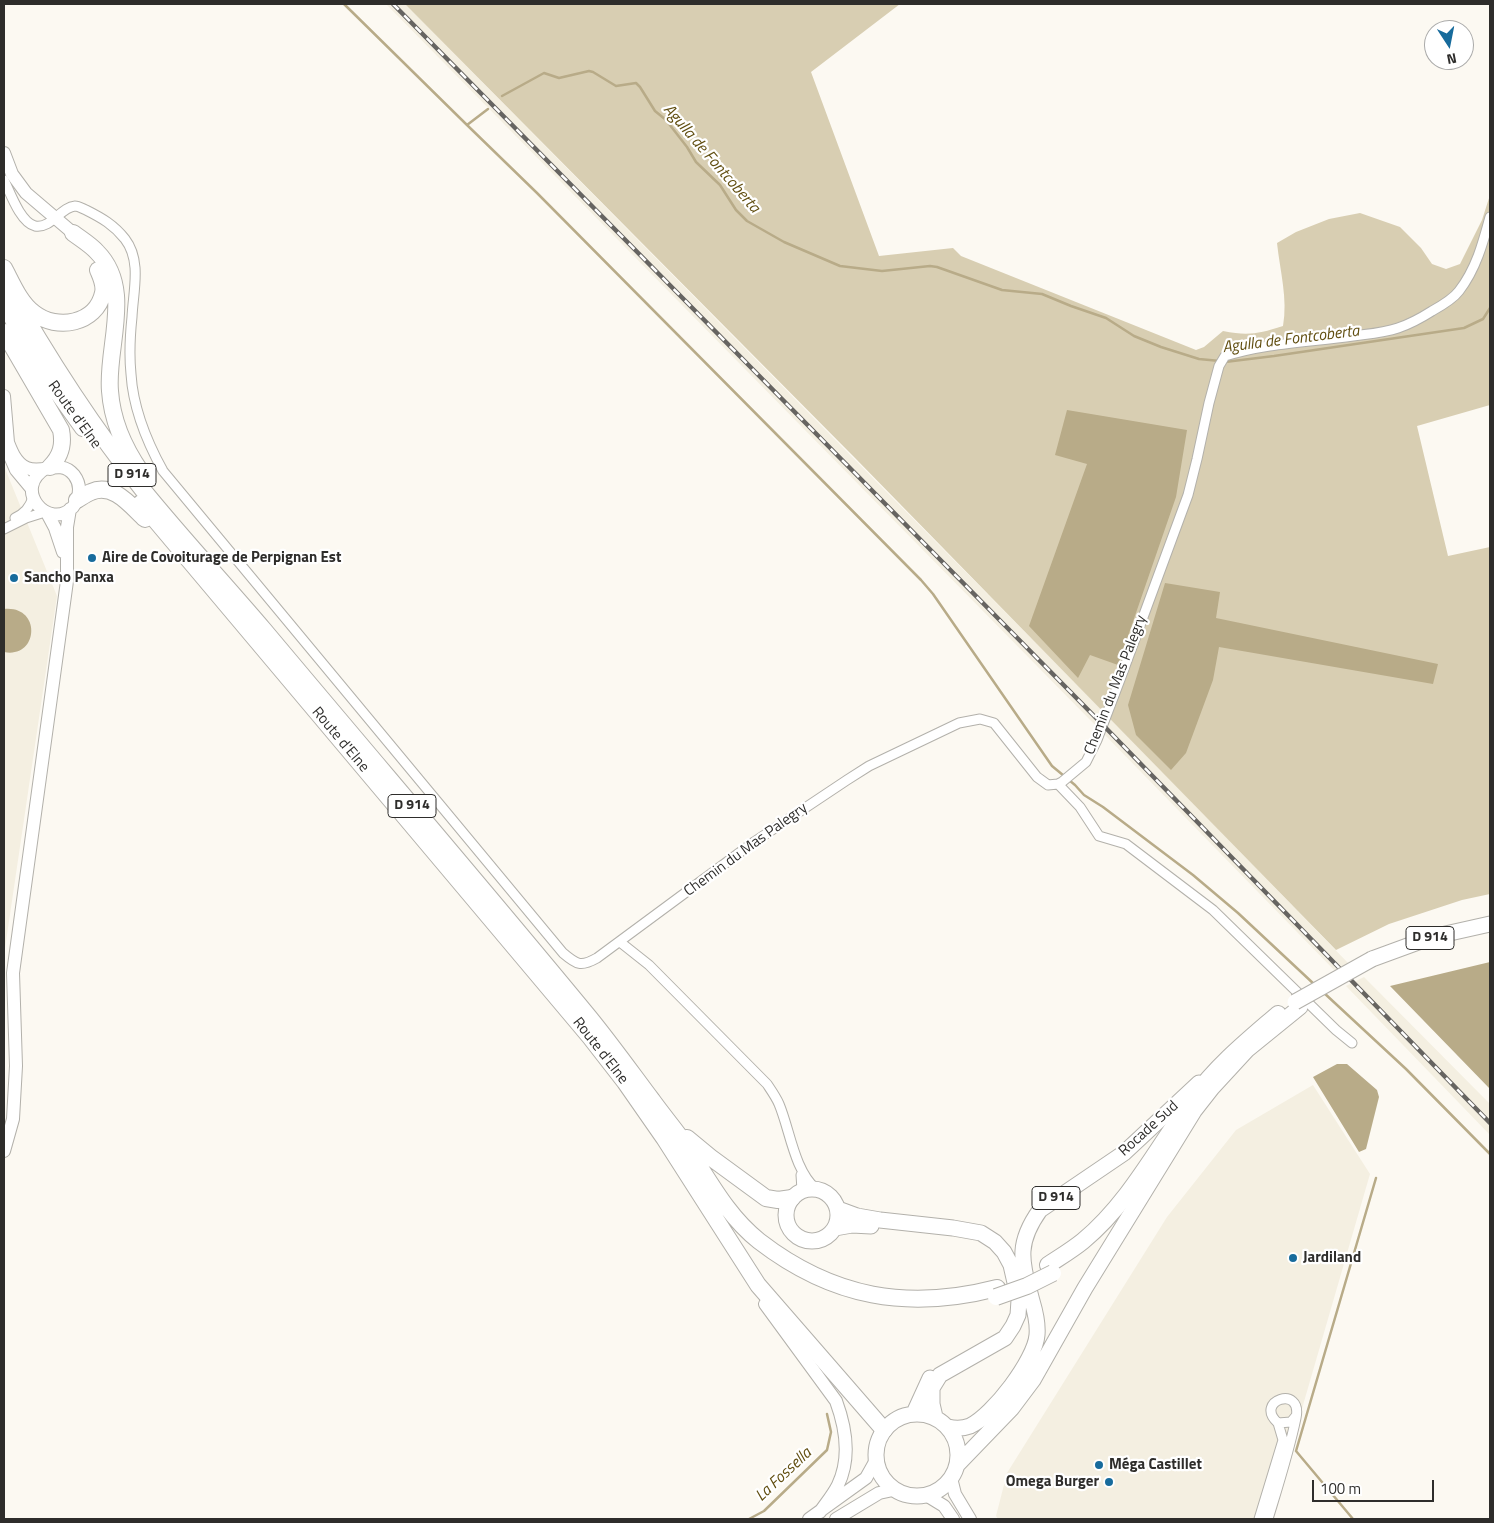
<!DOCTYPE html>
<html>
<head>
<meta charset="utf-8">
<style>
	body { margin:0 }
	#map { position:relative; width:1494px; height:1523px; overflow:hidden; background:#fcf9f2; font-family:"Titillium Web",sans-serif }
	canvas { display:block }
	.frame { position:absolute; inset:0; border:5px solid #2e2d2b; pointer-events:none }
	.north { position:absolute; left:1424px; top:20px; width:50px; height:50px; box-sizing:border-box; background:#fff; border:1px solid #ababaa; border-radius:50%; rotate:169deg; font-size:14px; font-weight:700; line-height:20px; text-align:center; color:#2e2d2b }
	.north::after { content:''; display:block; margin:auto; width:18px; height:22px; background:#176b9c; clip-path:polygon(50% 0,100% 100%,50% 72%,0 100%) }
	.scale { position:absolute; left:1312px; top:1480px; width:122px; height:22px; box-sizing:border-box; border:2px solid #2e2d2b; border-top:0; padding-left:6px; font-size:15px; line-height:18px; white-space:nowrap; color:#2e2d2b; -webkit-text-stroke:4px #fff; paint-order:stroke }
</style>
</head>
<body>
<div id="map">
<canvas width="1494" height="1523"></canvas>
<div class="frame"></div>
<div class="north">N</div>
<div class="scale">100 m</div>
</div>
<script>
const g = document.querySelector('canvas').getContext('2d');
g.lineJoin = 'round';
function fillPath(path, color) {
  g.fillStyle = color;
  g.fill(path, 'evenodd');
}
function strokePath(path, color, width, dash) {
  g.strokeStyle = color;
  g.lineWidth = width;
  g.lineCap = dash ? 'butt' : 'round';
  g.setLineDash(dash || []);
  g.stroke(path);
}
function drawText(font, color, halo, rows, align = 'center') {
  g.font = font + ' "Titillium Web",sans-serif';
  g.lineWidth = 4.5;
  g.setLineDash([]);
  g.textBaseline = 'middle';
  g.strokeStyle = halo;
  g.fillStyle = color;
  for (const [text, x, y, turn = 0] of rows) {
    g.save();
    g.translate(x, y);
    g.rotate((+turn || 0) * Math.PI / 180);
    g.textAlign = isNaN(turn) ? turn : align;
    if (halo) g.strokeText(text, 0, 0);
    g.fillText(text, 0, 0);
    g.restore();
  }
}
const built = new Path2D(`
	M386,4h19l698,707 -6,16z
	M4,466l53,130 -53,359z
	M1110,718l240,247 -14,7 -232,-238z
	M1364,977l126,127v31l-144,-149z
	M1313,1085l57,89 -100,345h-272l-2,-3 11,-43 160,-256 69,-87z`);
const green = new Path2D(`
	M405,4h495l-89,68 68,184 74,-8 8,8 235,94 8,-3 19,-16c25,5 35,3 60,-5 5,-27 -3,-55 -6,-83l19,-11 33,-13 31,-6 40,14 21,21 11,16 14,5 14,-5 22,-44 8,-25v210l-73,21 31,130 42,-9v347l-28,6 -73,24 -53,26 -479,-490z`);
const water = new Path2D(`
	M1067,410l120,20 -11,67 -58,168 -28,-10 -12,23 -49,-52 58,-162 -32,-9z
	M1165,583l55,9 -4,26 222,46 -5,20 -214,-37 -6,33 -27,73 -15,17 -35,-35 -8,-30z
	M4,609c38,-4 35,50 0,43z
	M1490,962v127l-100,-103z
	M1337,1064h10l30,26 2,7 -13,52 -7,3 -46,-75z`);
const stream = new Path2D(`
	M344,4l123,121 21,-16
	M502,96l42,-23 15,5 30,-7 4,1 23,14 20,-3 4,4 15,24 11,9 21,27 9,15 24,23 16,25 11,11 37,21 56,24 42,5 48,-5 7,1 65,23 40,4 29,12 35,12 28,18 27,11 38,12 21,2
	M467,125l70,68 384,387 12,14 119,172 23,19 9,10 19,12 90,68 45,38 77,72
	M1225,362l49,-6 190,-28 19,-9 7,-11
	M1323,992l83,77 84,85
	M749,1519l15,-8 63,-61 4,-18 -4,-18
	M1353,1519l-57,-68 80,-273`);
const street = new Path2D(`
	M4,180c6,12 16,42 31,46 16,3 26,-19 40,-20 4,0 8,3 11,4 16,8 28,15 39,29 17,22 8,53 7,78 -2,19 -3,38 -1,57 2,33 16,68 32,97l400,482c14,12 18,14 34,5l157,-116 93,-62 22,-14 90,-43 21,-4 14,4 43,54 11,8 10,-1 4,-2 24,-20 11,-22 24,-63 67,-182 9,-36 12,-56 10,-37 6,-10c41,-13 85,-14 128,-20 15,-2 31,-3 45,-8 12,-4 23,-10 34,-17 9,-5 21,-12 27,-20 17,-22 24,-48 31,-74
	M15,518c10,-5 14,-10 18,-20
	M4,529l22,-11 19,-6
	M1058,784l22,23 19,29 27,8 87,66 123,120 16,13
	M620,942l29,23 118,119c4,6 9,13 12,20 11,26 15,66 37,85
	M801,1175l1,15
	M1259,1519l24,-79 -5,-17
	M1268,1519c10,-33 21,-67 28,-101 7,-34 -43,-17 -18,5l13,-1 5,-6`);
const secondary = new Path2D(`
	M4,153l8,21 14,19 47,40
	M4,396l5,58 7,16 15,18
	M6,437c4,11 9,26 21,31 16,7 33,-10 47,7 3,4 5,9 5,14 0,7 -2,13 -6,18 -24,25 -62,-18 -27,-39
	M47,513l8,15 8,24
	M4,1151l9,-32 3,-53 -3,-93 51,-370 3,-22v-54l3,-18
	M765,1304l71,97c10,27 15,57 2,84 -5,10 -12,18 -18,27
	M951,1478l4,16 15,25
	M926,1495l18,11 9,13
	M809,1519l57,-41 9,-16
	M836,1519l43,-26 14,-3`);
const primary = new Path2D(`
	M1372,959l60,-22 58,-13
	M786 1215a26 26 0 1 1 52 0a26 26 0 1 1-52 0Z
	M838,1209l19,7 23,4 73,8 28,5 14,9 9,10 7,13 8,35 -1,15 -5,11 -8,12 -65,37 -8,13v16l3,13
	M835,1228l17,-3 19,1
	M914,1413l16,-35
	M876 1455a41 41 0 1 1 82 0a41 41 0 1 1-82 0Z
	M948,1427c8,2 14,2 22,-1 23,-11 65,-66 67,-91 1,-11 -2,-24 -5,-34 -10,-39 -17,-56 8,-91l84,-57 75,-70
	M958,1464l54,-56 21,-28 52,-92 109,-177 18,-23 35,-38 53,-43`);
const highway = new Path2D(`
	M73,233c8,6 18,12 24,19 37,37 9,95 13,139 2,29 15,58 31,81
	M4,268c8,15 16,35 30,45 23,18 62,11 69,-20 2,-8 -2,-16 -5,-23
	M4,280c41,73 86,144 139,210 39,48 81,93 121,140 108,129 218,257 325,387 22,27 42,55 63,83 10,14 21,27 31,41 24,35 42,73 76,100 74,57 149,70 238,47
	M4,304l41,71 38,53
	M4,332l57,98c3,15 0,26 -11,37
	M77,500c5,-3 9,-6 14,-8 22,-10 40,14 54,27
	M141,503l449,534 35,45 39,56 94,147 126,145
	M687,1138l23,19 56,41 12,2 14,-2
	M1048,1265c12,-8 24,-15 35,-24 47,-39 75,-95 111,-144 23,-32 54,-57 84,-83`);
const rail = new Path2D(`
	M393,4l709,720 388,399`);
const primaryBridge = new Path2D(`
	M1295,1002l77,-43`);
const highwayBridge = new Path2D(`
	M996,1297l31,-11 26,-13`);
const markers = [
	[92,558,5,"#176b9c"],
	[14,578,5,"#176b9c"],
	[1293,1258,5,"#176b9c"],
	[1099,1465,5,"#176b9c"],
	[1109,1482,5,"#176b9c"]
];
const shields = [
	[132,475,48],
	[412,806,48],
	[1430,938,48],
	[1056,1198,48]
];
const shieldNames = [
	["D 914",132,475],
	["D 914",412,806],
	["D 914",1430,938],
	["D 914",1056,1198]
];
const streetNames = [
	["Route d'Elne",74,415,54],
	["Chemin du Mas Palegry",1116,685,-69],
	["Route d'Elne",340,740,50],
	["Chemin du Mas Palegry",746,850,-36],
	["Route d'Elne",600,1051,52],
	["Rocade Sud",1149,1129,-42]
];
const poiNames = [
	["Aire de Covoiturage de Perpignan Est",102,558],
	["Sancho Panxa",24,578],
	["Jardiland",1303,1258],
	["Méga Castillet",1109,1465],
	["Omega Burger",1099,1482,"right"]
];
const waterNames = [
	["Agulla de Fontcoberta",711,159,49],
	["Agulla de Fontcoberta",1291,340,-7],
	["La Fossella",784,1475,-43]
];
fillPath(built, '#f4efe1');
fillPath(green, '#d8ceb2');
fillPath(water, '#b8ab88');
strokePath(stream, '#b8ab88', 2.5);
strokePath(street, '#b3b1ab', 11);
strokePath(secondary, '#b3b1ab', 14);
strokePath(primary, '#b3b1ab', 17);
strokePath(highway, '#b3b1ab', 18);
strokePath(street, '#fff', 9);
strokePath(secondary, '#fff', 12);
strokePath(primary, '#fff', 15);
strokePath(highway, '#fff', 16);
strokePath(rail, '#666461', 4.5);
strokePath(rail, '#fff', 2.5, [8]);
strokePath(primaryBridge, '#b3b1ab', 17, []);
strokePath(highwayBridge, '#b3b1ab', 18, []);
strokePath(primaryBridge, '#fff', 15);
strokePath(highwayBridge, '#fff', 16);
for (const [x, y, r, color] of markers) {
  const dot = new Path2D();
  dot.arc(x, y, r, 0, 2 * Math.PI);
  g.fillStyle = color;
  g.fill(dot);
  strokePath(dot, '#fff', 2);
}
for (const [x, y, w] of shields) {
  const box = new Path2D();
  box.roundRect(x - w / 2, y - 11.5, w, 23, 4);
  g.fillStyle = '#fff';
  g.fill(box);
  strokePath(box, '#2e2d2b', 1);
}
drawText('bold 14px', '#2e2d2b', null, shieldNames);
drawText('15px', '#2e2d2b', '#fff', streetNames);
drawText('bold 15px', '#2e2d2b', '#fff', poiNames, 'left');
drawText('italic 16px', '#614e10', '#fff', waterNames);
</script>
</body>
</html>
